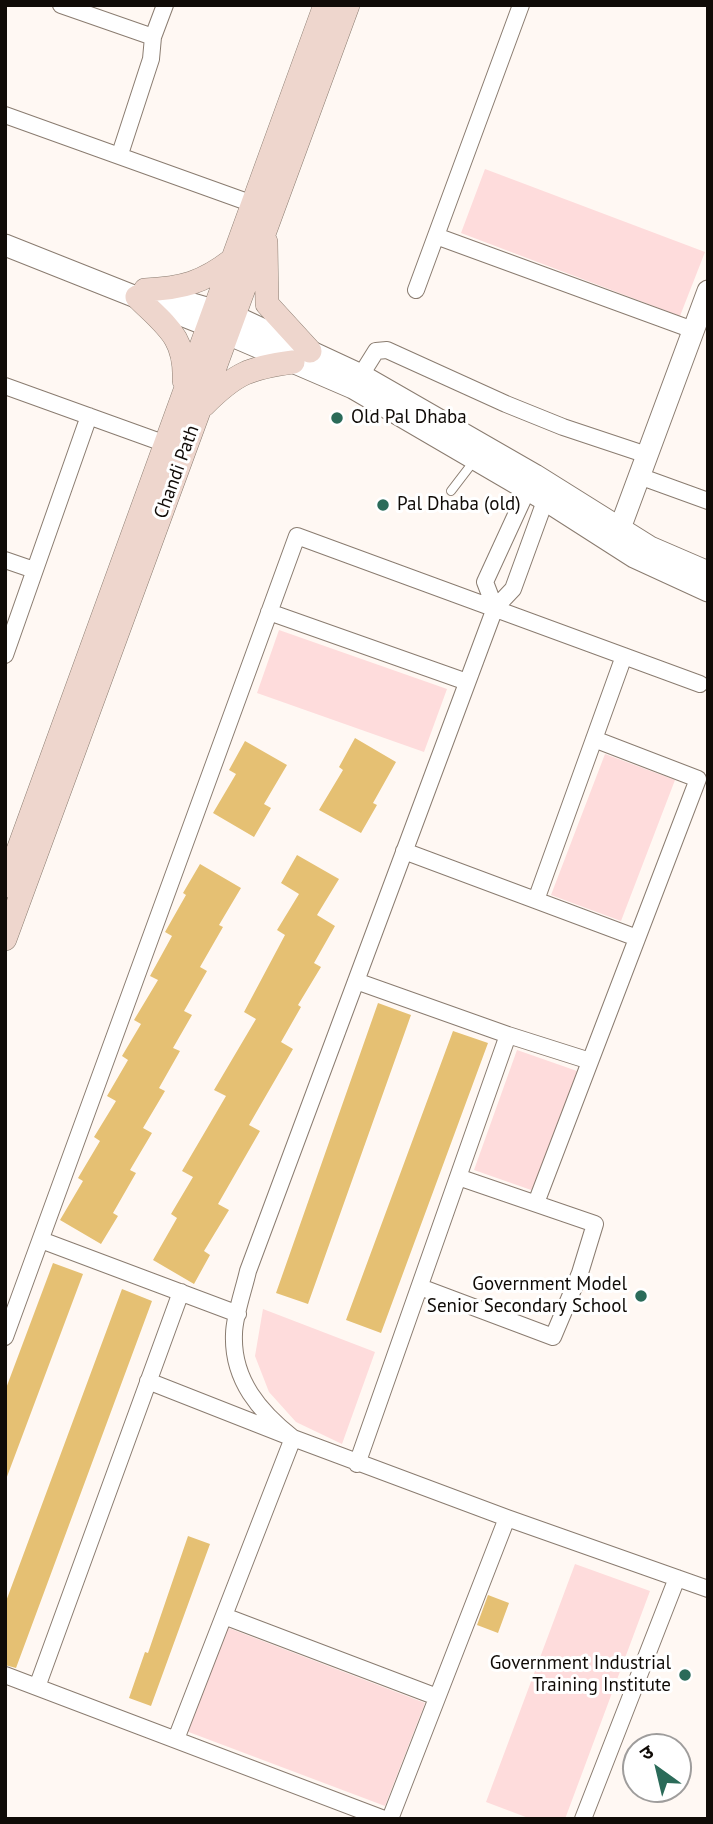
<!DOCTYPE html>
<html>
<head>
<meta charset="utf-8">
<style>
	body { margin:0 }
	#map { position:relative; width:713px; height:1824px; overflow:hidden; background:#fff8f3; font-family:"PT Sans","Noto Sans Devanagari",sans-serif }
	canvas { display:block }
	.frame { position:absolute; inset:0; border:7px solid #100b07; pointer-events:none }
	.north { position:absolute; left:622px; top:1733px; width:70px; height:70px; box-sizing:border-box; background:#fff; border:2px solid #9f9d9c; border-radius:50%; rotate:326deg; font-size:19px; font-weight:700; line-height:28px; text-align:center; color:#100b07 }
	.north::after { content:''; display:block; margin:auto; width:24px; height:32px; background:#2b6b59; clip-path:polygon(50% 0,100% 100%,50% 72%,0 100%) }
</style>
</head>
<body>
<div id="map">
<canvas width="713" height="1824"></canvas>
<div class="frame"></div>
<div class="north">उ</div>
</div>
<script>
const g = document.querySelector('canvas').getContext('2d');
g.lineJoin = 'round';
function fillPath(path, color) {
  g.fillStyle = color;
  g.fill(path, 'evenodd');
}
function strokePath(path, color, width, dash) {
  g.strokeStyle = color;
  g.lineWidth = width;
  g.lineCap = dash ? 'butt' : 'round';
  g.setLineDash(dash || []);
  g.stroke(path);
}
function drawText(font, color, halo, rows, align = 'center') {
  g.font = font + ' "PT Sans",sans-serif';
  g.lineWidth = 6;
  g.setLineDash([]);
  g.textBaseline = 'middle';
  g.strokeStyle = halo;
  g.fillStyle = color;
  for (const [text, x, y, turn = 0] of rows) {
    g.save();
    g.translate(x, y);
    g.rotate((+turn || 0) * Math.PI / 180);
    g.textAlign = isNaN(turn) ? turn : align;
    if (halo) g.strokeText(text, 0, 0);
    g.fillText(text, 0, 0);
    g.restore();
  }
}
const green = new Path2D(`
	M485,169l220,83 -25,64 -219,-83z
	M279,630l168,59 -23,63 -167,-59z
	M605,754l70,26 -54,141 -70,-26z
	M517,1050l60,21 -43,120 -60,-21z
	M263,1309l112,43 -33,92 -46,-22 -27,-30 -14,-36z
	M575,1564l75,27 -85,228h-34l-45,-17z
	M226,1627l199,76 -40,103 -199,-75z`);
const building = new Path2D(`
	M355,738l41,24 -23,41 4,2 -16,28 -42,-23 24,-40 -4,-3z
	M245,741l42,24 -23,39 7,4 -17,29 -41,-24 23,-39 -7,-4z
	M297,855l42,24 -22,36 18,11 -21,37 7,4 -23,38 3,2 -20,35 12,7 -44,76 11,6 -42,73 11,6 -25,41 6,4 -16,29 -41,-24 24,-42 -6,-4 22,-37 -11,-6 44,-75 -12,-6 42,-71 -12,-7 41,-77 -8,-5 22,-36 -18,-11z
	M200,864l41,24 -22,37 4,2 -23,40 7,4 -23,40 8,4 -19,33 7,3 -21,37 6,3 -22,37 9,5 -22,37 6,3 -23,40 5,3 -17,28 -41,-24 23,-39 -5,-3 22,-37 -6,-4 22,-36 -9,-5 21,-36 -6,-4 19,-32 -7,-4 24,-40 -8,-4 22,-40 -7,-4 21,-37 -3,-2z
	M378,1003l33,12 -103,289 -32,-11z
	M453,1031l35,12 -107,290 -35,-13z
	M53,1263l30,11 -78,208v-91z
	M122,1289l30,12 -136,367 -11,-3v-61z
	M188,1536l22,8 -59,162 -22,-8 16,-46 3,1z
	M488,1595l21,8 -11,30 -21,-8z`);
const service = new Path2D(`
	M451,491l23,-30`);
const minor = new Path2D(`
	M61,5l92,32
	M5,115l248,89
	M120,154l31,-95 2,-22 12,-32
	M436,236l257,94
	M416,290l105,-285
	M356,383l20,-32 11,-1 119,54 57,23 84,28
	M5,386l161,58
	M639,476l69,25
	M549,490l-36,99 -18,19 -247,663c-4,18 -14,46 -14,63 -2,46 26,78 59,104l214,80 201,71
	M5,560l29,10
	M495,608l-10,-26 46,-100
	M269,612l198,70
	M5,655l84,-239
	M404,851l233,87
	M536,900l88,-244
	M356,981l152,54 82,26
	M536,1203l162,-424 -104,-40
	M41,1240l197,74
	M420,1287l133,50 27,-64 15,-49 -137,-47
	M5,1337l292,-801 403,148
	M148,1381l145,57 -117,301
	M357,1464l151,-429
	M224,1616l213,81
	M5,1675l379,144
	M37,1687l144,-395
	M390,1819l117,-301
	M583,1819l94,-241`);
const tertiary = new Path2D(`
	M5,245l204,81 144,62 192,112 89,57 74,34
	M169,297l65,19 127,59 174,100 115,72 58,25
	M616,539l92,-248`);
const secondary = new Path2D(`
	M266,242l1,62 43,47
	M145,290c38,-2 57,-7 87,-30
	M137,297c29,29 49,40 47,84
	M204,405c32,-32 45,-37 89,-43
	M5,886l320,-881
	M5,939l343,-934`);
const markers = [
	[337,418,7,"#2b6b59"],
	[383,505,7,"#2b6b59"],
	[641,1296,7,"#2b6b59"],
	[685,1675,7,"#2b6b59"]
];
const poiNames = [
	["Old Pal Dhaba",351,418],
	["Pal Dhaba (old)",397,505],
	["Government Model",627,1285,"right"],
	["Senior Secondary School",627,1307,"right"],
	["Government Industrial",671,1664,"right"],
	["Training Institute",671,1686,"right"]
];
const streetNames = [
	["Chandi Path",177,472,-70]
];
fillPath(green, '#fedcdc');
fillPath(building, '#e5c073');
strokePath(service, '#8a7c70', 10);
strokePath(minor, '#8a7c70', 18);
strokePath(tertiary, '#8a7c70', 23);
strokePath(secondary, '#8a7c70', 24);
strokePath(service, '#fff', 8);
strokePath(minor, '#fff', 16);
strokePath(tertiary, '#fff', 21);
strokePath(secondary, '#eed6cd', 23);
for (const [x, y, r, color] of markers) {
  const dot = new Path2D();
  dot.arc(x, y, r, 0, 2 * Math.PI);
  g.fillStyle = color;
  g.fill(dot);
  strokePath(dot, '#fff', 2.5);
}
drawText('19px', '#100b07', '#fff', poiNames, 'left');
drawText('19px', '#100b07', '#fff', streetNames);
</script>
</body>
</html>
